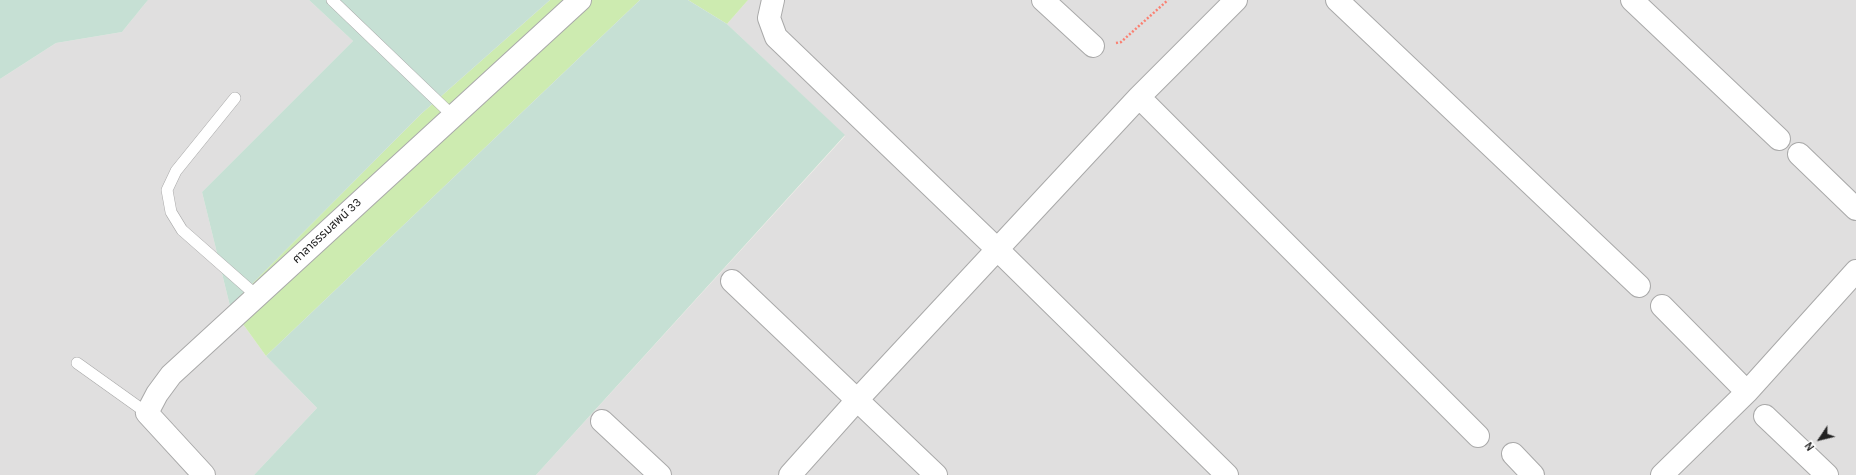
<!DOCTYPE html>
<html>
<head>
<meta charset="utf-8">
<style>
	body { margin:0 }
	#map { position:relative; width:1856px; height:475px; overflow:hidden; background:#f2efe9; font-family:Karla,sans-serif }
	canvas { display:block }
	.north { position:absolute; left:1800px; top:419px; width:40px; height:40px; -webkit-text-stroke:3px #fff; paint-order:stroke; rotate:235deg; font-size:11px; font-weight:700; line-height:16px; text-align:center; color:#222 }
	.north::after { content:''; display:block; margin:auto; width:14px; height:18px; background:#222; clip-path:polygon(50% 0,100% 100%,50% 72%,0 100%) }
</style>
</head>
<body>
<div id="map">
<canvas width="1856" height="475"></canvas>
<div class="north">N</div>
</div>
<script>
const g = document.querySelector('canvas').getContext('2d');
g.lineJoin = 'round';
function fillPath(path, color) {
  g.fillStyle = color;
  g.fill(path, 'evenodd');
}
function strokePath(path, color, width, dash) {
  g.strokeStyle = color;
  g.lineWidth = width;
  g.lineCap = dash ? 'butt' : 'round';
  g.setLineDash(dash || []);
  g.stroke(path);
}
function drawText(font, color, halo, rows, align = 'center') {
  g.font = font + ' Karla,"Noto Sans Thai",sans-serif';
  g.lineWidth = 3;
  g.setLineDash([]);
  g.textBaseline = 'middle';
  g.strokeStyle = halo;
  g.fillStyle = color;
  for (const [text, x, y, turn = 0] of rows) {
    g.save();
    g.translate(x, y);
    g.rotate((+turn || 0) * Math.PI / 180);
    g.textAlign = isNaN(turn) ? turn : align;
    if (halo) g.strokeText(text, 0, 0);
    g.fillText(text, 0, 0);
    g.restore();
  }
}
const residential = new Path2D(`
	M148,0h161l44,41 -151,151 28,114 36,50 51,52 -63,67h-254v-396l56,-36 66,-11z
	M748,0h1108v475h-1320l309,-339 -118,-112z`);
const grass = new Path2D(`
	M550,0h90l-374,356 -36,-50 191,-192z
	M688,0h60l-21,24z`);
const wetland = new Path2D(`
	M0,0h148l-26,32 -66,11 -56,36z
	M309,0h241l-129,114 -191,192 -28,-114 151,-151z
	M640,0h48l39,24 118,111 -309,340h-282l63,-67 -51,-52z`);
const path = new Path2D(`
	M1116,43l5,-1 47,-42`);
const service = new Path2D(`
	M332,0l121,116
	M235,98l-59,73 -9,19 4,22 11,18 75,66
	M77,363l70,50`);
const minor = new Path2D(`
	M773,0l-4,18 7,19 222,213 229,225
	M1043,0l50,46
	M1337,0l302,286
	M1632,0l147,139
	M1139,97l339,339
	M1799,154l57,55
	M732,281l204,194
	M1662,306l85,86
	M1765,416l62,59
	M602,421l58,54
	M1513,454l20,21
	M204,475l-57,-62 10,-19 14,-19 409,-375
	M790,475l68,-76 281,-302 97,-97
	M1662,475l85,-83 109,-121`);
const streetNames = [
	["ศาลาธรรมสพน์ 33",327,231,-43]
];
fillPath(residential, '#e0dfdf');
fillPath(grass, '#cdebb0');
fillPath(wetland, '#c6e0d4');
strokePath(service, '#a9a9a9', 12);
strokePath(minor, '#a9a9a9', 24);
strokePath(path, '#fa8072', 2.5, [2, 2]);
strokePath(service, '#fff', 11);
strokePath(minor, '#fff', 22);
drawText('12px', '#222', '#fff', streetNames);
</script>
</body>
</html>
